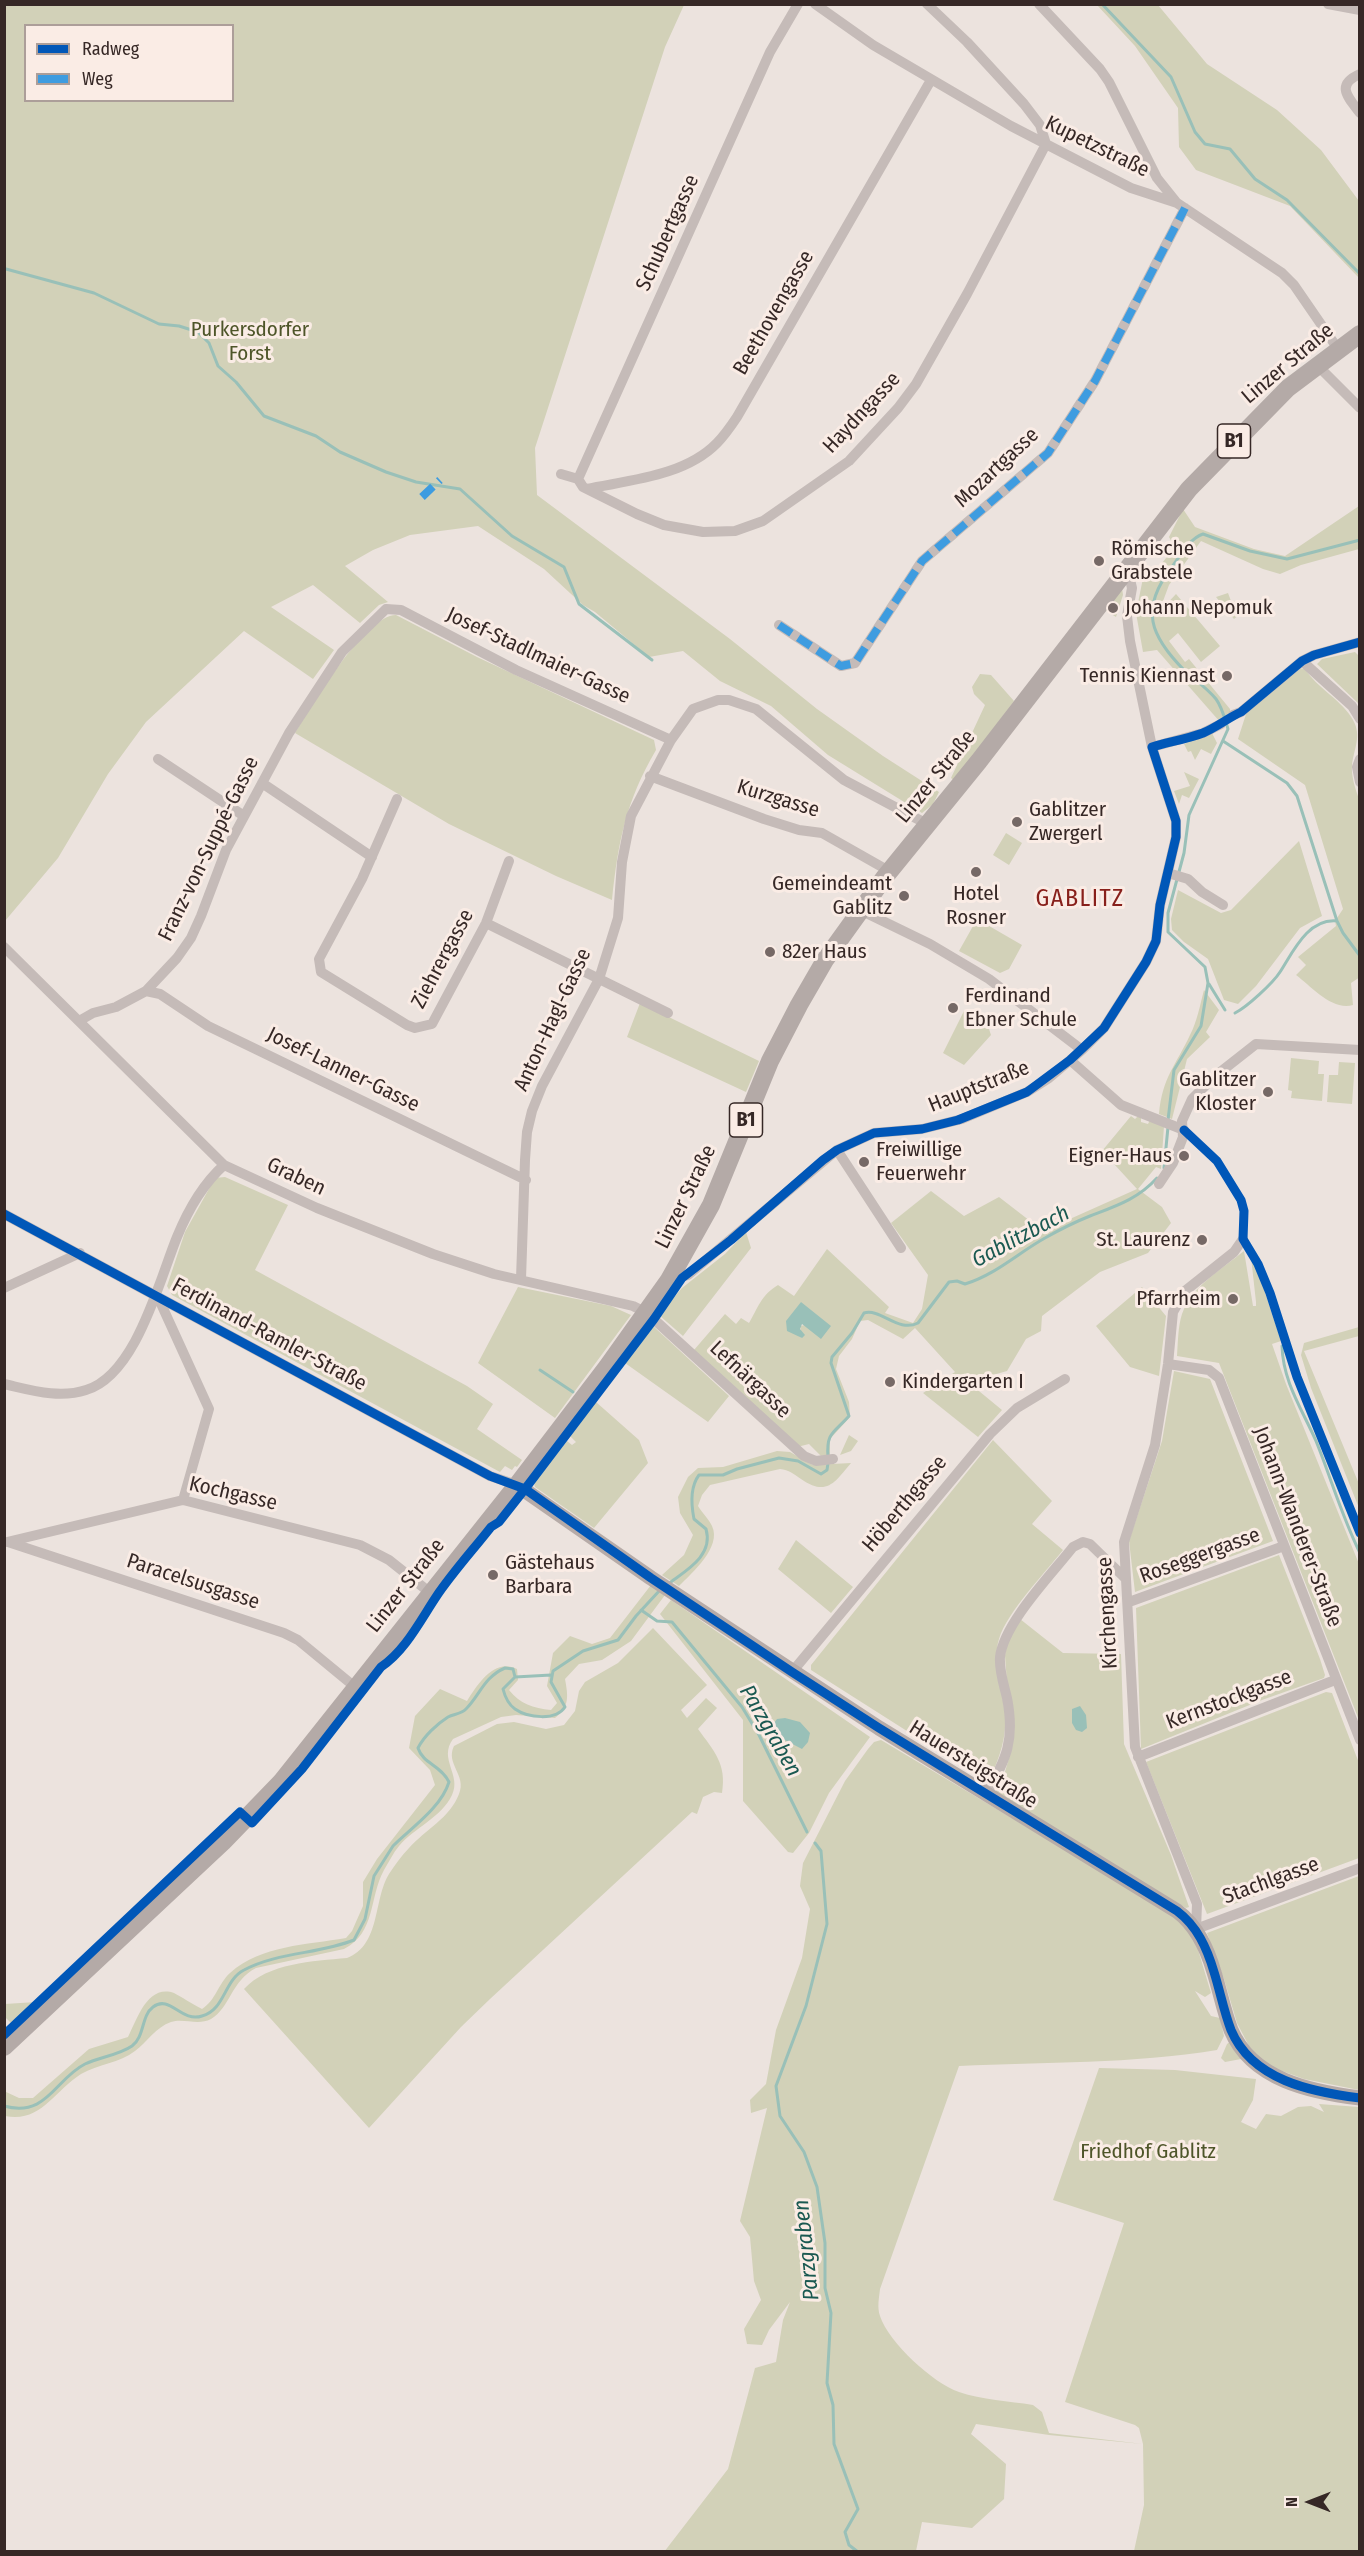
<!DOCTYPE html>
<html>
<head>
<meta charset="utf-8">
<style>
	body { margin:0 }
	#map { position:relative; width:1364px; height:2556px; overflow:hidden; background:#ece3de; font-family:"Fira Sans Condensed",sans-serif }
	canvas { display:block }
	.frame { position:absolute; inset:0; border:6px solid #362826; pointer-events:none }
	.legend { position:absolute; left:24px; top:24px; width:210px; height:78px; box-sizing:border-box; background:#faece5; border:2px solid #ac9e99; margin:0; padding:8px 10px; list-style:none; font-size:18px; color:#362826 }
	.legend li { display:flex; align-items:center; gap:12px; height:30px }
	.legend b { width:30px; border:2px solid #ac9e99 }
	.north { position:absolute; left:1280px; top:2472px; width:60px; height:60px; -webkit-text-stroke:4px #faece5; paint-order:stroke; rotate:270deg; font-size:16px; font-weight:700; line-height:24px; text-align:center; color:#362826 }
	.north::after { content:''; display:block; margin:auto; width:21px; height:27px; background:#362826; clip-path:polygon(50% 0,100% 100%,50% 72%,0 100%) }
</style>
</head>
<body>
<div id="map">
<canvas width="1364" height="2556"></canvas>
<div class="frame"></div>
<ul class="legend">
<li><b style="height:8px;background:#0057b8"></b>Radweg</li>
<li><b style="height:8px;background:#3e9ce0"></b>Weg</li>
</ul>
<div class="north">N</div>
</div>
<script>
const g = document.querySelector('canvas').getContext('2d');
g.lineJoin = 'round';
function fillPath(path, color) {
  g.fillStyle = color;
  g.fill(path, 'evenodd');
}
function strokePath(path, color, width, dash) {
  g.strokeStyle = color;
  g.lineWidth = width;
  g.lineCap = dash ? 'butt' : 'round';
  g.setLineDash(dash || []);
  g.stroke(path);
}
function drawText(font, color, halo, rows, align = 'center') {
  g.font = font + ' "Fira Sans Condensed",sans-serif';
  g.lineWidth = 6;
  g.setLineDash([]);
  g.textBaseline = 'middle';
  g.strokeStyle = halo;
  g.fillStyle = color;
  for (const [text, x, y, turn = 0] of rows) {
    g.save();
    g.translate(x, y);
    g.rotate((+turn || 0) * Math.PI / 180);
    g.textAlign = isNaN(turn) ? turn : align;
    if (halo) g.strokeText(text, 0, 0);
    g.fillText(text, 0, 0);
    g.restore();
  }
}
const green = new Path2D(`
	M5,4l679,1 -19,42 -130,401 2,47 193,144 87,70 66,47 56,36 -6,12 -11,9 -94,-58 -57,-49 -51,-25 -37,-30 -34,6 -54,-45 -12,-7 -39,-36 -66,-43 -68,9 -37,15 -28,16 43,36 -9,3 -19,18 -47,-38 -42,22 63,43 -21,29 -69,-48 -98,91 -38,52 -50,84 -53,63zM26,26h206v74h-206z
	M1097,5h61l49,59 70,46 44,40 38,51v77l-69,-72 -94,-36 -17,-23 -1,-39 -43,-62z
	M1359,506v43l-58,16 -21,9 -17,-5 -62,-28 -32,44 -10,27 17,-18 44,52 -19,16 -23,-29 -9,8 16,21 4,-3 41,50v5l-10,8 -63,-72 -14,2 -7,-39 8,-40c15,0 22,-16 30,-27l-5,-9 14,-28 12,18 59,22 31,7z
	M1122,588l1,7 -7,22 -11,-7z
	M1228,593l3,8 23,1 -20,17 -18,-22z
	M396,615l81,42 177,83 2,10c-30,51 -38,92 -44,150l-56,-24 -107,-52 -154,-91c16,-26 70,-118 101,-118z
	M1355,652l4,4v48l-42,-40 5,-5z
	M1299,668l6,1c12,19 37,31 48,51 9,16 1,28 -1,45 -1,13 4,25 8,37v175l-9,6 2,22c-21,6 -41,-18 -57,-30l10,-10 -8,-8 38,-31 -1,-5 8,-12 -38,-124 -67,-46 9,-28z
	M980,674l11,1 23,26 -59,80 -4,-3 34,-73 -11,-11 -2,-7z
	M1212,733l5,10 -6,11 -10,-5 -6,11 -4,-9 -3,1 -4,-8z
	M1184,772l15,7 -10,19 -7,-3 -3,9 -5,-13 16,-5z
	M1006,833l16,10 -13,22 -16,-10z
	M1299,841l23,75 -22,12 -44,58 -18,18 -14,-4 -16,-41 -24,-17 -12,-12 -1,-11 7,-29 43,23 10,-3z
	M977,919l45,26 -13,24 -9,4 -41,-22z
	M1204,990l15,20 -13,22 4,5 -23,22 -15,60 -13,-5c3,-36 17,-49 31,-79 7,-13 10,-30 14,-45z
	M640,1003l119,58 -13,31 -119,-55z
	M964,1011l26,15 -1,3 2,6 -27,30 -21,-12z
	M1291,1058l28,3 -1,13h6l-2,27 -31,-3 1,-7 -4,-1z
	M1339,1062l16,1 -3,41 -25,-2 2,-27h9z
	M1131,1116l4,3 3,-3 3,2v4l7,2 2,-4 14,6 -3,43 -5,-2 -18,22 24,18 9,16 -23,30 -48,19 -58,44 -1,15 -15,8 -19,32 -39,11 34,28 -24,27 -55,-44 32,-21 -40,-44 -12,11 -35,-19 -8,1 -8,18 -13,17 -3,13 13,33 1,15 -20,22v16l-9,1 -12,-12 -12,3 -103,-97 31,-36 11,10 5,-6 8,5c9,-15 12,-28 29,-38l16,11 33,-47 62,58 -4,6 28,10 9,-14 6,-34 -37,-52 40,-32 33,25 35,-19 44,34 94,-42 -35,-38zM801,1302l4,23 -5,1 2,12 -7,-5z
	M225,1177l63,28 -33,65 212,116 26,18 -16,25 45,31 -5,7 -2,-1 -3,4 -7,-4 -5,6 -328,-177 -5,-9 18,-54 30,-54z
	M746,1232l5,16 -68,88 -24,-21 23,-27 43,-34z
	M1244,1251l9,55h3v-4l-5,-45 6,11 24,73 -9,3 14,40 73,180v156l-140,-357 -42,-7c1,-14 1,-30 5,-42 10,-28 40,-45 62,-63z
	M518,1287l93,19 20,9 -76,103 -77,-55z
	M1142,1287l24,29 -7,60 -29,-9 -34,-41z
	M653,1326l76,70 -21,26 -83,-59z
	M1359,1327v9l-55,15 55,133v24l-48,-120 -10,-33 3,-12z
	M1174,1371l36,8 63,162 -138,51 -6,-51 33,-100z
	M596,1402l43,38 9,23 -54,65 -59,-41 -1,-4 33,-42 5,4 4,-3 -7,-7z
	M849,1435l9,6 -7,10 -11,4z
	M993,1440l59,61 -20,23 31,26c-18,23 -56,62 -64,89 -7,23 3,49 6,73 2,25 -5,44 -15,67l-6,1 -173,-110v-5z
	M777,1451l13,1 23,13 38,-2c-16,19 -24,34 -50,16 -7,-5 -12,-9 -21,-10l-70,16 -8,10 -4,11c4,7 11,13 14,20 10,21 -20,47 -33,60l-17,-11 22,-20 9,-20 -13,-22 -2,-16 10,-20 10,-9 25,-1z
	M796,1540l57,47 -22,26 -53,-44z
	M1279,1555l41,104 5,16 -1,3 -62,22 -121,49 -5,-141z
	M651,1585l14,10 -34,46 -29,19 -23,4 -14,15c3,17 5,27 -10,39l-39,-3 -15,2 -48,22c-15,20 9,36 -1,56 -10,22 -38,33 -53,51 -6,7 -10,16 -15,24 -15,27 -8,63 -40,79l-88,19c-25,13 -26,40 -45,51 -13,7 -27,-1 -40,3 -15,5 -24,20 -36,29 -15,12 -37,13 -54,23 -28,18 -40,49 -76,42l-1,-25 15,7h14l56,-49 39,-12c9,-17 19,-53 46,-44 6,3 20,12 28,16 14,-9 16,-25 28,-36 31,-28 77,-28 116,-35l6,-7 11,-25v-24l14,-23 58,-74 -5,-15 -21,-22 6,-32 25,-27 27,12c11,-17 27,-43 50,-32l1,11 -9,10c11,14 24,18 42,20l6,-7 -10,-17 6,-33 17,-17 22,8 18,-6z
	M671,1600l199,137 -41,56 -20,40 -16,20 -5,-1 -45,-51v-81l-83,-106z
	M1020,1619l43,34 58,1 3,90 47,111 18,52 -3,1 -191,-115 9,-18 8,-27 -7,-92 1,-10z
	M653,1628l54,57 -26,25 6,8 19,-20 11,10 -19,21c16,22 29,35 24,64l-8,-1 -11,5 -6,17 -5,-2 -202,187 -29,28 -92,101 -125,-139c24,-26 69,-28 103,-31 34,-13 26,-58 42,-84 6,-9 12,-18 20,-26 16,-18 41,-30 50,-54 8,-19 -14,-30 -5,-48l43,-22 17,-2 32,7 18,-4 11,-14 4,-20 6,-9 33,-19z
	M1326,1692l6,1 27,70v95l-152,56 -61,-152z
	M881,1740l290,173 22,20 18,60 -6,4 -10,-6 16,25 9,2 4,18 -7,14c-84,14 -173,12 -258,16l-79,223c-1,9 -3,18 0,27 9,27 53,67 79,76 23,8 50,9 74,13l9,7 7,21 94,11 -4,-16 -4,-3 -70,-23 59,-179 -71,-23 46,-132 76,2 81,9 -3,21 -12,22 15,7 10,-15 15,2 17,-9 13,-1 13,6 -5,-8 40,3v444h-225l10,-46 -1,-61 -94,-9 -73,-11 -5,10 35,30 -2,35 -32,29 -50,-6 -6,29 -252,1 64,-83 27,-101 21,-6 7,-42 7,-18 -21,28 -7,15 -15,-1 -3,-15 17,-29 -7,-19 -4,-44 -10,-16 27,-113 -16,5 -1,-13 16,-16 10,-54 26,-72 8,-49 -10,-23 3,-23 42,-82 23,-32 6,-7z
	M1359,1876v214l-55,-11 -38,-14 -17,-19 -12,-23 -13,-44 -17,-46z
	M36,2002l-24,22 -7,-7v-13z
	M1231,2041l10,18 -16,3 -4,-4 6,-14z`);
const water = new Path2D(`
	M801,1302l30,24 -10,13 -19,-15 -2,5 5,6 -3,3 -15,-7 -1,-10z
	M1080,1706l6,9 1,13 -5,4 -6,-2 -4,-7v-14z
	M785,1718l15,4 10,11 -2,9 -6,7 -31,-16v-6l6,-8z`);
const stream = new Path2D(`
	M1102,4l69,73 24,55 10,12 25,5 25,30 32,21 73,74
	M6,269l88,24 65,31 20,2 19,6 11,11 9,23 18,16 28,34 52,20 24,16 46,20 30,10 44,7 52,47 52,31 15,37 73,56
	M1223,741l64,42 10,13 40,125
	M1209,984l16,26
	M1235,1013c12,-6 38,-30 45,-41 13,-20 28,-54 57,-51l6,12 17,23
	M1168,1120l6,-50 27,-44 7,-43 -3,-16 -37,-35v-19l16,-60 5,-38 39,-86c-3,-10 -6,-22 -12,-30 -9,-11 -21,-19 -31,-28 -35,-35 -46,-62 -13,-104 8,-11 18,-29 31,-33l47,17 37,8 73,-19
	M1164,1168l4,-41
	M1282,1346c1,36 20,63 34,95 15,37 26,76 44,112
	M540,1370l33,22
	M828,1457c-2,-25 6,-24 21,-41l-18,-53 1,-6 20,-24 12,-20c17,-5 34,20 54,10l31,-41 8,-1 8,3c30,-9 53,-31 80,-46 14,-8 30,-16 45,-22 26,-10 48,-17 67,-38
	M668,1584c17,-13 46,-28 38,-55l-12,-10c-3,-15 -4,-32 5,-44h24l14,-6 42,-11 19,3 23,13 6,-4 1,-7
	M641,1610l16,11 15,1 70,85 17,28 48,97
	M515,1677l36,-2
	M815,1843l6,8 6,73 -21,82 -30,80 4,30 24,36 13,35 8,56v45l6,25 -4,70 6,22 1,39 24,65 -13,23 4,13 9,7
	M4,2106c43,12 51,-27 81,-42 15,-7 34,-9 47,-18 13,-10 9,-30 21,-39 17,-13 28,16 49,9 23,-6 22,-36 42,-46 34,-18 75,-16 110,-30l11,-21 9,-43 19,-30c18,-18 48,-38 56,-64 -8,-17 -26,-18 -31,-34 6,-12 19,-24 30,-31 6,-3 13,-3 18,-8 14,-14 18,-32 39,-41l8,1 2,8 -12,12c2,8 5,15 12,20 13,9 41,12 50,-2l-14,-25 2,-11 30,-20 35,-11 18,-24 24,-26`);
const street = new Path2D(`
	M815,4l58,41 138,81 120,62 46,15 105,70 12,12 44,64
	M1039,4l61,65 9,13 48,96 20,25
	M1328,4l32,6
	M1360,74c-25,11 -12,23 0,39
	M1317,365l43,43
	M561,474l17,5 5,8 54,27 27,11 39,7 32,-1 28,-10 86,-60 49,-53 18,-24 51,-90 79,-150 -6,-19 -16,-21 -57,-62 -40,-38
	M578,479l192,-427 28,-48
	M587,489c43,-9 98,-13 130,-46 8,-8 14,-17 20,-26l194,-337
	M779,625l62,41 14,-3 67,-102 126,-108 47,-72 90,-173
	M1302,661l50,45 8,13
	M1233,715l8,-3 61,-51 12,-6 46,-13
	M1152,747l51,-14 18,-9
	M158,759l86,57
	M1360,759l-3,8 3,15
	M650,776l114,43 35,11 23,3 67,38
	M262,783l110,74
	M397,799l-35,80 -43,80 2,13 86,53 8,3 17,-4 54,-101 23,-62
	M1168,873l20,6 14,13 21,13
	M860,910l70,34 59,35 93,71
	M486,923l182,90
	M4,947l220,218 93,43 116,46 61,20 139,32 14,7 157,143 12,5 17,-2
	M146,991l14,3 48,32 318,154
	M79,1021l14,-8 23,-6 30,-16 31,-33 14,-20 10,-22 25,-66 63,-117 53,-81 44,-43 15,1 115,60 155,70
	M1070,1060l51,45 63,25
	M837,1150l64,98
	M1159,1184l14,-21 10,-26 -1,-16 10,-22 22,-22 42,-33 104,6
	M4,1214l486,262 27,9
	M1243,1239l-9,13 -49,39 -12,21 -5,52 -13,81 -31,97 11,205 62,157 -1,25 164,-61
	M521,1279l4,-119 2,-28 5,-21 10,-25 57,-107 19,-61 4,-56 9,-46 40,-76 22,-31 25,-9h11l27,9 88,71 83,44
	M669,1280l19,-5 149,-125 37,-17 48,-4 40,-10 65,-27 22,-14 33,-28 22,-22 42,-66 10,-21 4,-36 16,-68v-16l-24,-74 -22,-106 -3,-25 5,-28 -5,-21
	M4,1288l76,-35
	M157,1295l52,114 -26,91
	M1168,1364l41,6 10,8 141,362
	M4,1384c27,6 55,15 82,6 50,-15 73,-109 91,-153 11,-27 26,-53 47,-72
	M7,1542l176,-42 177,45 29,15 44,35
	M8,1542l276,91 14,7 57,47
	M1129,1602l155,-56
	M792,1672l198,-238 27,-26 48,-29
	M1138,1757l197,-77
	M986,1794c21,-35 29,-55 21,-96 -3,-13 -8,-27 -7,-41 4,-34 51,-82 73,-110l10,-5 7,2 36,35`);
const secondary = new Path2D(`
	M517,1485l134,93 228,150 298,183c20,15 30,37 37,61 6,19 10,40 17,58 21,50 80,62 129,68`);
const primary = new Path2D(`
	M4,2047l219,-205 58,-60 236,-297 90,-118 62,-87 42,-75 59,-144 29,-56 26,-45 59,-82 95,-117 210,-272 99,-101 72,-54`);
const quiet = new Path2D(`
	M422,497l18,-17
	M779,625l62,41 14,-3 67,-102 126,-108 47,-72 90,-173`);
const cycleway = new Path2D(`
	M1184,1130l33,31 24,39 3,11 -1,28 15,25 12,29 27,84 63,156
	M4,1214l486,262 35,13 126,89 141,94 87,56 298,183c20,15 30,37 37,61 6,19 10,40 17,58 21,50 80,62 129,68
	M4,2035l236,-223 12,11 50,-54 79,-102c24,-16 39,-46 55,-70 16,-24 37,-47 55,-70l8,-5 26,-33 129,-170 28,-41 49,-38 92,-80 14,-10 37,-17 48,-4 36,-9 69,-28 43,-32 34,-32 42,-66 10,-21 4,-36 16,-68v-16l-24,-74c17,-5 35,-8 51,-14 14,-6 25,-15 38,-21l61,-51 12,-6 46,-13`);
const markers = [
	[1099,561,6,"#766966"],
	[1113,608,6,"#766966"],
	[1227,676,6,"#766966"],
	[1017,822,6,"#766966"],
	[976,872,6,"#766966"],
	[904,896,6,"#766966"],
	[770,952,6,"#766966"],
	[953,1008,6,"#766966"],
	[1268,1092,6,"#766966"],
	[1184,1156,6,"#766966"],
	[864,1162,6,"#766966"],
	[1202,1240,6,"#766966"],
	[1233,1299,6,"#766966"],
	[890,1382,6,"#766966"],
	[493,1575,6,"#766966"]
];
const shields = [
	[1234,441,33],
	[746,1120,33]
];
const shieldNames = [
	["B1",1234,441],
	["B1",746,1120]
];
const streetNames = [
	["Kupetzstraße",1097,147,26],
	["Schubertgasse",668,233,-66],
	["Beethovengasse",774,313,-60],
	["Linzer Straße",1288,364,-40],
	["Haydngasse",862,413,-47],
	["Mozartgasse",997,468,-43],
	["Josef-Stadlmaier-Gasse",538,656,25],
	["Linzer Straße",936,777,-51],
	["Kurzgasse",778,799,17],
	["Franz-von-Suppé-Gasse",209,849,-64],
	["Ziehrergasse",443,959,-62],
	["Anton-Hagl-Gasse",553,1020,-65],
	["Josef-Lanner-Gasse",343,1070,26],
	["Hauptstraße",979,1087,-22],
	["Graben",296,1177,25],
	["Linzer Straße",686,1197,-64],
	["Ferdinand-Ramler-Straße",269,1335,28],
	["Lefnärgasse",750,1380,43],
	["Kochgasse",233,1494,13],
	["Höberthgasse",905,1504,-50],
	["Johann-Wanderer-Straße",1297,1527,69],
	["Roseggergasse",1200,1556,-20],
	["Paracelsusgasse",193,1582,18],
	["Linzer Straße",406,1586,-52],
	["Kirchengasse",1108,1613,-93],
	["Kernstockgasse",1229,1700,-21],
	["Hauersteigstraße",973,1765,32],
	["Stachlgasse",1271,1881,-20]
];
const parkNames = [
	["Purkersdorfer",250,330],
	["Forst",250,354],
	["Friedhof Gablitz",1148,2152]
];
const poiNames = [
	["Römische",1111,549],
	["Grabstele",1111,573],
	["Johann Nepomuk",1125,608],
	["Tennis Kiennast",1215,676,"right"],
	["Gablitzer",1029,810],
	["Zwergerl",1029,834],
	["Gemeindeamt",892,884,"right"],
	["Gablitz",892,908,"right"],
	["Hotel",976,894,"center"],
	["Rosner",976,918,"center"],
	["82er Haus",782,952],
	["Ferdinand",965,996],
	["Ebner Schule",965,1020],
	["Gablitzer",1256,1080,"right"],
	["Kloster",1256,1104,"right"],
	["Freiwillige",876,1150],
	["Feuerwehr",876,1174],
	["Eigner-Haus",1172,1156,"right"],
	["St. Laurenz",1190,1240,"right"],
	["Pfarrheim",1221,1299,"right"],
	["Kindergarten I",902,1382],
	["Gästehaus",505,1563],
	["Barbara",505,1587]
];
const waterNames = [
	["Gablitzbach",1021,1237,-28],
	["Parzgraben",770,1731,60],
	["Parzgraben",807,2250,-96]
];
const quarterNames = [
	["GABLITZ",1080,899]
];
fillPath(green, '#d2d1b8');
fillPath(water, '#99c0b8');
strokePath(stream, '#99c0b8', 3);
strokePath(street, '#c5bbb8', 10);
strokePath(secondary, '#b6aba8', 15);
strokePath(primary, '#b4aaa7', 18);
strokePath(quiet, '#3e9ce0', 8, [15, 8]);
strokePath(cycleway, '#0057b8', 9);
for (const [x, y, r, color] of markers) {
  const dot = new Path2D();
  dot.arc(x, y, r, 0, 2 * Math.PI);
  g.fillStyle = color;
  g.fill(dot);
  strokePath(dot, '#faece5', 2);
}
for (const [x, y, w] of shields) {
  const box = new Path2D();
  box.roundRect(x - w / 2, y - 17, w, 34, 4.5);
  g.fillStyle = '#faece5';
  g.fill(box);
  strokePath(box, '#362826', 1.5);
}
drawText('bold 20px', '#362826', null, shieldNames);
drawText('21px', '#362826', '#faece5', streetNames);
drawText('21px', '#4e5529', '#faece5', parkNames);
drawText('21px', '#362826', '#faece5', poiNames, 'left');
drawText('italic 22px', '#1a5951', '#faece5', waterNames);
g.letterSpacing = '1.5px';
drawText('24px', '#88201b', '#faece5', quarterNames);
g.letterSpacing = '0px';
</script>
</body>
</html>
